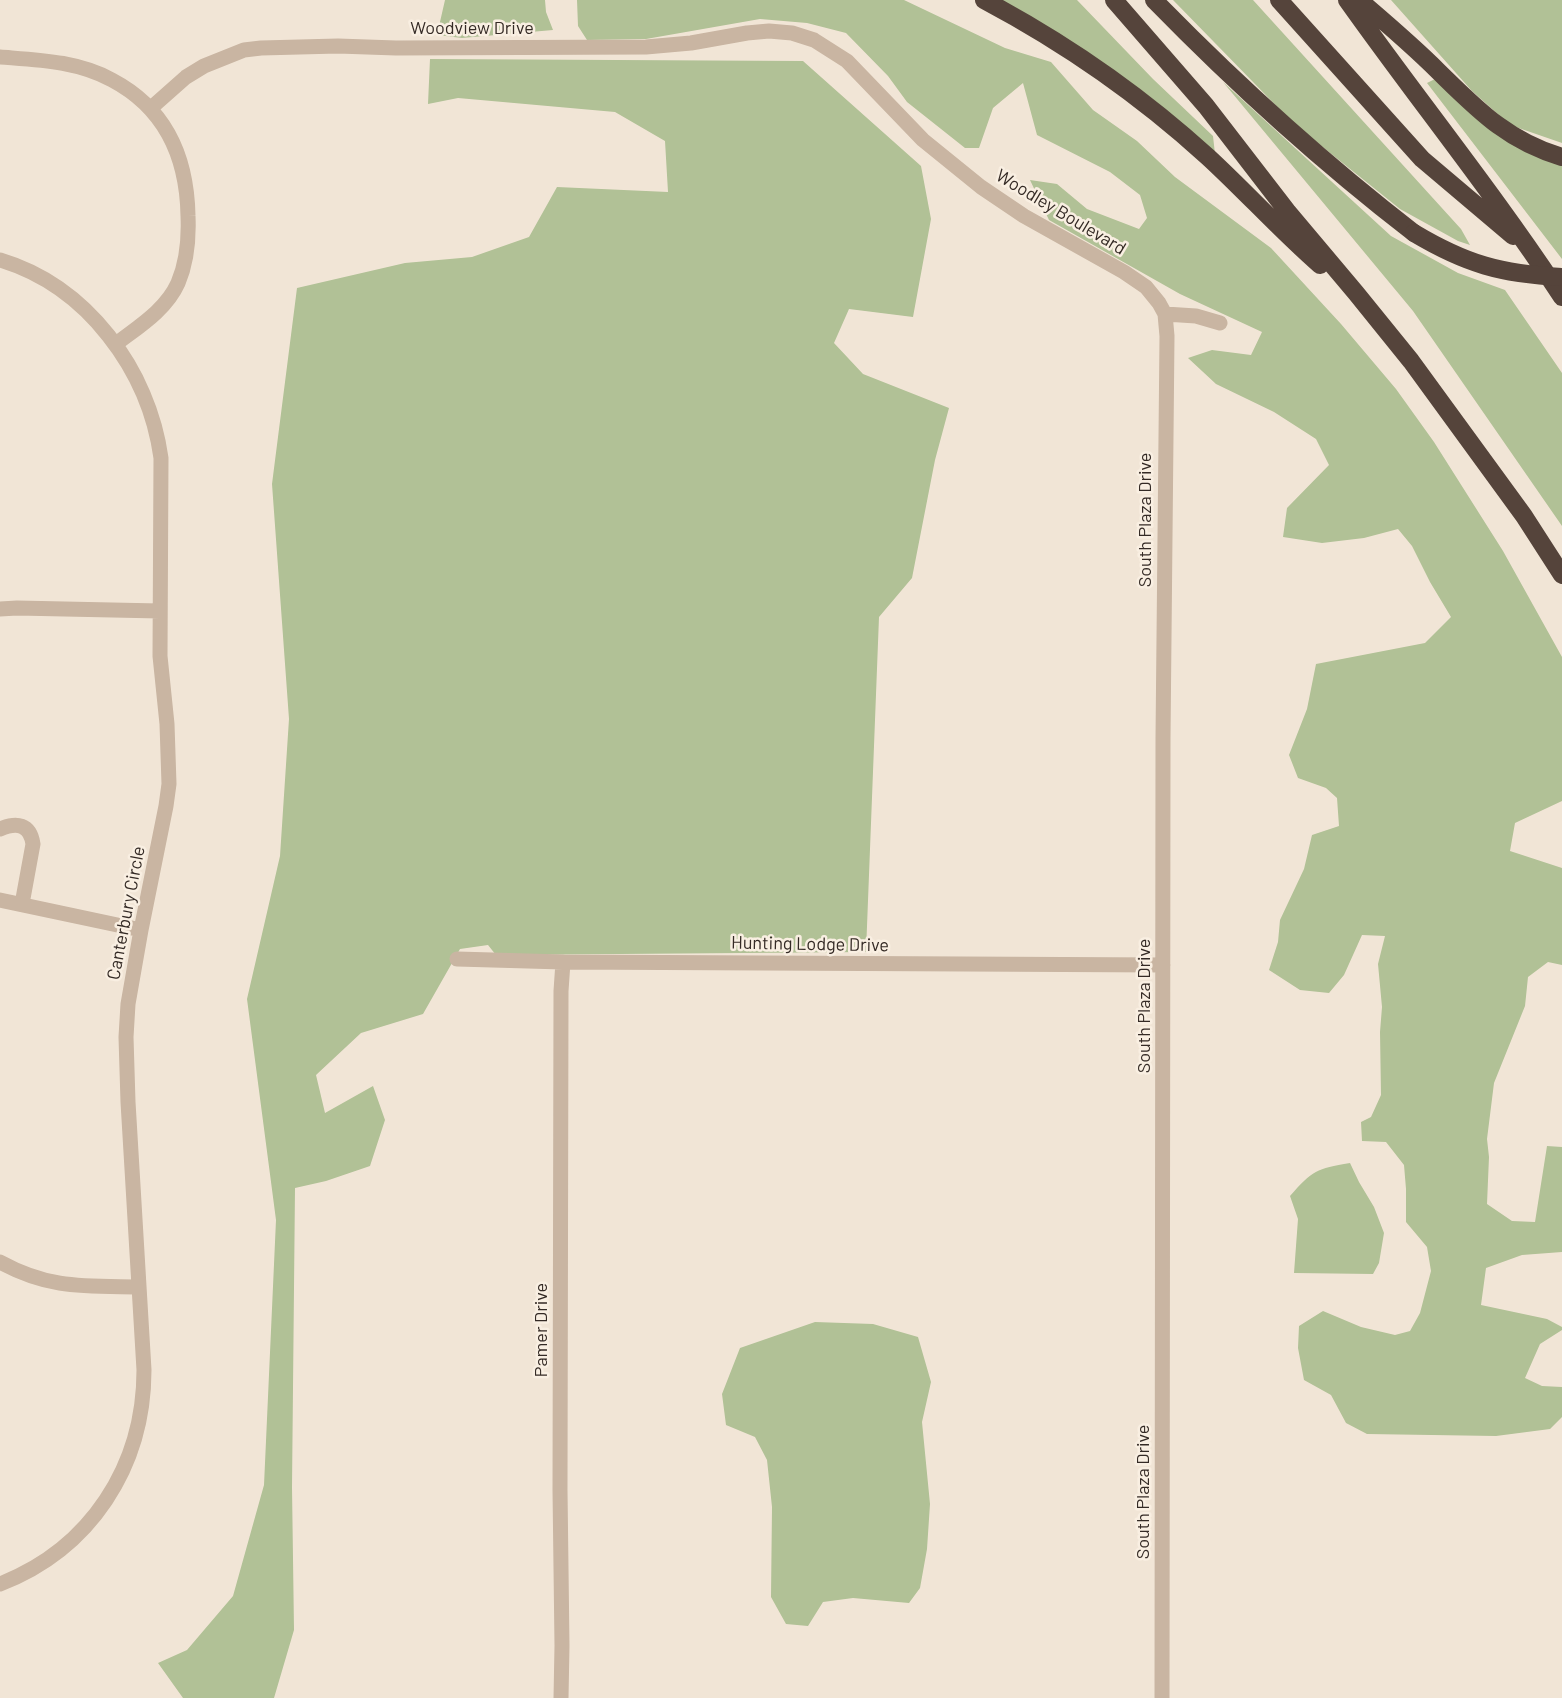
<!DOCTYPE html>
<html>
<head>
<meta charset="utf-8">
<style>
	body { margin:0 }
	canvas { display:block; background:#f1e5d6 }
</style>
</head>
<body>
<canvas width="1562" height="1698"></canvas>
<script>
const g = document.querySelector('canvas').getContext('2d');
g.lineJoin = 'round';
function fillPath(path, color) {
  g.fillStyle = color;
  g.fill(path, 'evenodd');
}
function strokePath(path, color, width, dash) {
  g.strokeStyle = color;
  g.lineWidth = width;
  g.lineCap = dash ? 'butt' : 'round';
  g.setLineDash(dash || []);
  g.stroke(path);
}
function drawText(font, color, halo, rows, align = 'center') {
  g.font = font + ' Barlow,sans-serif';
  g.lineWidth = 5;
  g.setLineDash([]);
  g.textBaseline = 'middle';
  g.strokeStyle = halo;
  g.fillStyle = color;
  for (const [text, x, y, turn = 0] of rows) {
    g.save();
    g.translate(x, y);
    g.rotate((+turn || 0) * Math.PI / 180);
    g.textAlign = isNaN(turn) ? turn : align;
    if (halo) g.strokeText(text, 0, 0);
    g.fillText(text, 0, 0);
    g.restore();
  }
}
const green = new Path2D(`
	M445,0h100l1,12 7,18 -91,8 -25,-3z
	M577,0h327l101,48 46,14 42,48 44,31 38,36 96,71 70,76 55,65 38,53 69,109 59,106v144l-47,22 -5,28 52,17v97l-14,-3 -20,15 -3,29 -31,77 -7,56 2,18 -2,47 25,17 23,1 12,-76 15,1v105l-40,3 -36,13 -5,37 66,14 15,8v3l-22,14 -15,34 17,8 20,1v30l-12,12 -54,7 -129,-2 -21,-11 -15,-28 -27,-15 -6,-32 1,-22 24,-15 38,16 34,8 15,-4 10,-18 11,-42 -4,-24 -21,-25v-33l-2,-24 -18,-23 -24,-1 -1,-19 10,-5 10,-22 -1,-63 2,-25 -4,-43 7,-28 -23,-1 -18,40 -15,18 -29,-3 -31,-20 9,-28 2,-22 24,-51 8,-34 27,-9 -2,-28 -11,-10 -28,-10 -9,-23 18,-46 9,-45 109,-21 26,-26 -21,-35 -18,-36 -14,-17 -34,9 -42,5 -39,-6 4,-29 42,-43 -13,-26 -42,-27 -58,-28 -28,-26 24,-8 39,5 11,-23 -82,-38 -131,-74 -19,-40 27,4 30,25 52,20 8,-11 -7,-23 -30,-23 -73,-37 -14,-52 -30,25 -14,40h-14l-58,-46 -19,-26 -42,-43 -39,-10 -47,-4 -114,20 -59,1 -9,-14z
	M988,0h89l76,79 60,57 2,18z
	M1173,0h80l208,229 9,16 -12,-4 -58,-32 -106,-85z
	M1391,0h171v143l-52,-18 -38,-34z
	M430,59l373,2 118,105 10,53 -18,98 -64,-8 -15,34 29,31 86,34 -14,52 -23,118 -33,39 -13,335 -370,3 -8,-10 -28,4 -37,65 -62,19 -45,42 9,38 48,-27 12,34 -15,46 -44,15 -31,7 -3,299 2,143 -20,68h-91l-25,-35 29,-13 46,-54 31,-111 12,-265 -29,-221 33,-143 9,-137 -17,-235 25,-196 108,-25 67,-6 57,-20 28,-50 111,5 -3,-51 -50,-29 -157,-14 -30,6z
	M1435,79l127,86v94l-135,-176z
	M1223,82l168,154 67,37 47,17 57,83v153l-149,-215z
	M1350,1163l9,19 15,25 10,26 -5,30 -6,11 -79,-1 4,-54 -8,-23c23,-26 26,-27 60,-33z
	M815,1322l58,2 45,13 13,45 -9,40 8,82 -3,45 -7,39 -11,15 -56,-5 -30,4 -15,24 -22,-2 -15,-27 1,-90 -5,-47 -12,-23 -29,-12 -4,-31 18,-46z`);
const street = new Path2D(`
	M0,57c38,3 77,4 112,23 53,28 75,77 76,136 1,23 -1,46 -10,67 -12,27 -40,44 -62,61
	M151,108l35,-31 18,-11 40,-16 17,-2 77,-2 58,2 250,-1 45,-4 56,-10 22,-2 23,2 22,7 33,21 76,79 58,47 43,29 100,56 22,15 13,16 6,11 2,22 -4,402 -1,960
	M0,260c87,26 149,110 161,198l-1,198 7,68 2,60 -3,22 -25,124 -13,74 -2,33 2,65 16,268c0,97 -54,179 -144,214
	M1165,314l31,2 24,7
	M0,609l17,-1 143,3
	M0,829c17,-7 30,-5 33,15l-11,60
	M0,900l141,30
	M457,959l106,3 600,3
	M0,1262c49,27 84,24 138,25
	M561,1698l1,-52 -2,-156 1,-499 2,-29`);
const highway = new Path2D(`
	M984,0c81,43 156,95 224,157 38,35 73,74 112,108
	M1114,0l92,106 81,105 69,82 55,68 113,155 38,59
	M1154,0c81,83 168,162 260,233
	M1279,0l143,159 91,77
	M1347,0c71,100 148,195 215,297
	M1359,0c27,23 54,46 79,71 39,38 69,70 124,86`);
const highwayBridge = new Path2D(`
	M1414,233c52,31 87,41 148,44`);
const streetNames = [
	["Woodview Drive",472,28],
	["Woodley Boulevard",1061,212,31],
	["South Plaza Drive",1145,520,-90],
	["Canterbury Circle",126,913,-79],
	["Hunting Lodge Drive",810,944,1],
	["South Plaza Drive",1144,1006,-90],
	["Pamer Drive",541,1330,-90],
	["South Plaza Drive",1143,1492,-90]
];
fillPath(green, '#b1c196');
strokePath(street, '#c9b5a2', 15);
strokePath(highway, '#55443b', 18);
strokePath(highwayBridge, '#55443b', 18);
drawText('18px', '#342a25', '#f9efe2', streetNames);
</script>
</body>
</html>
